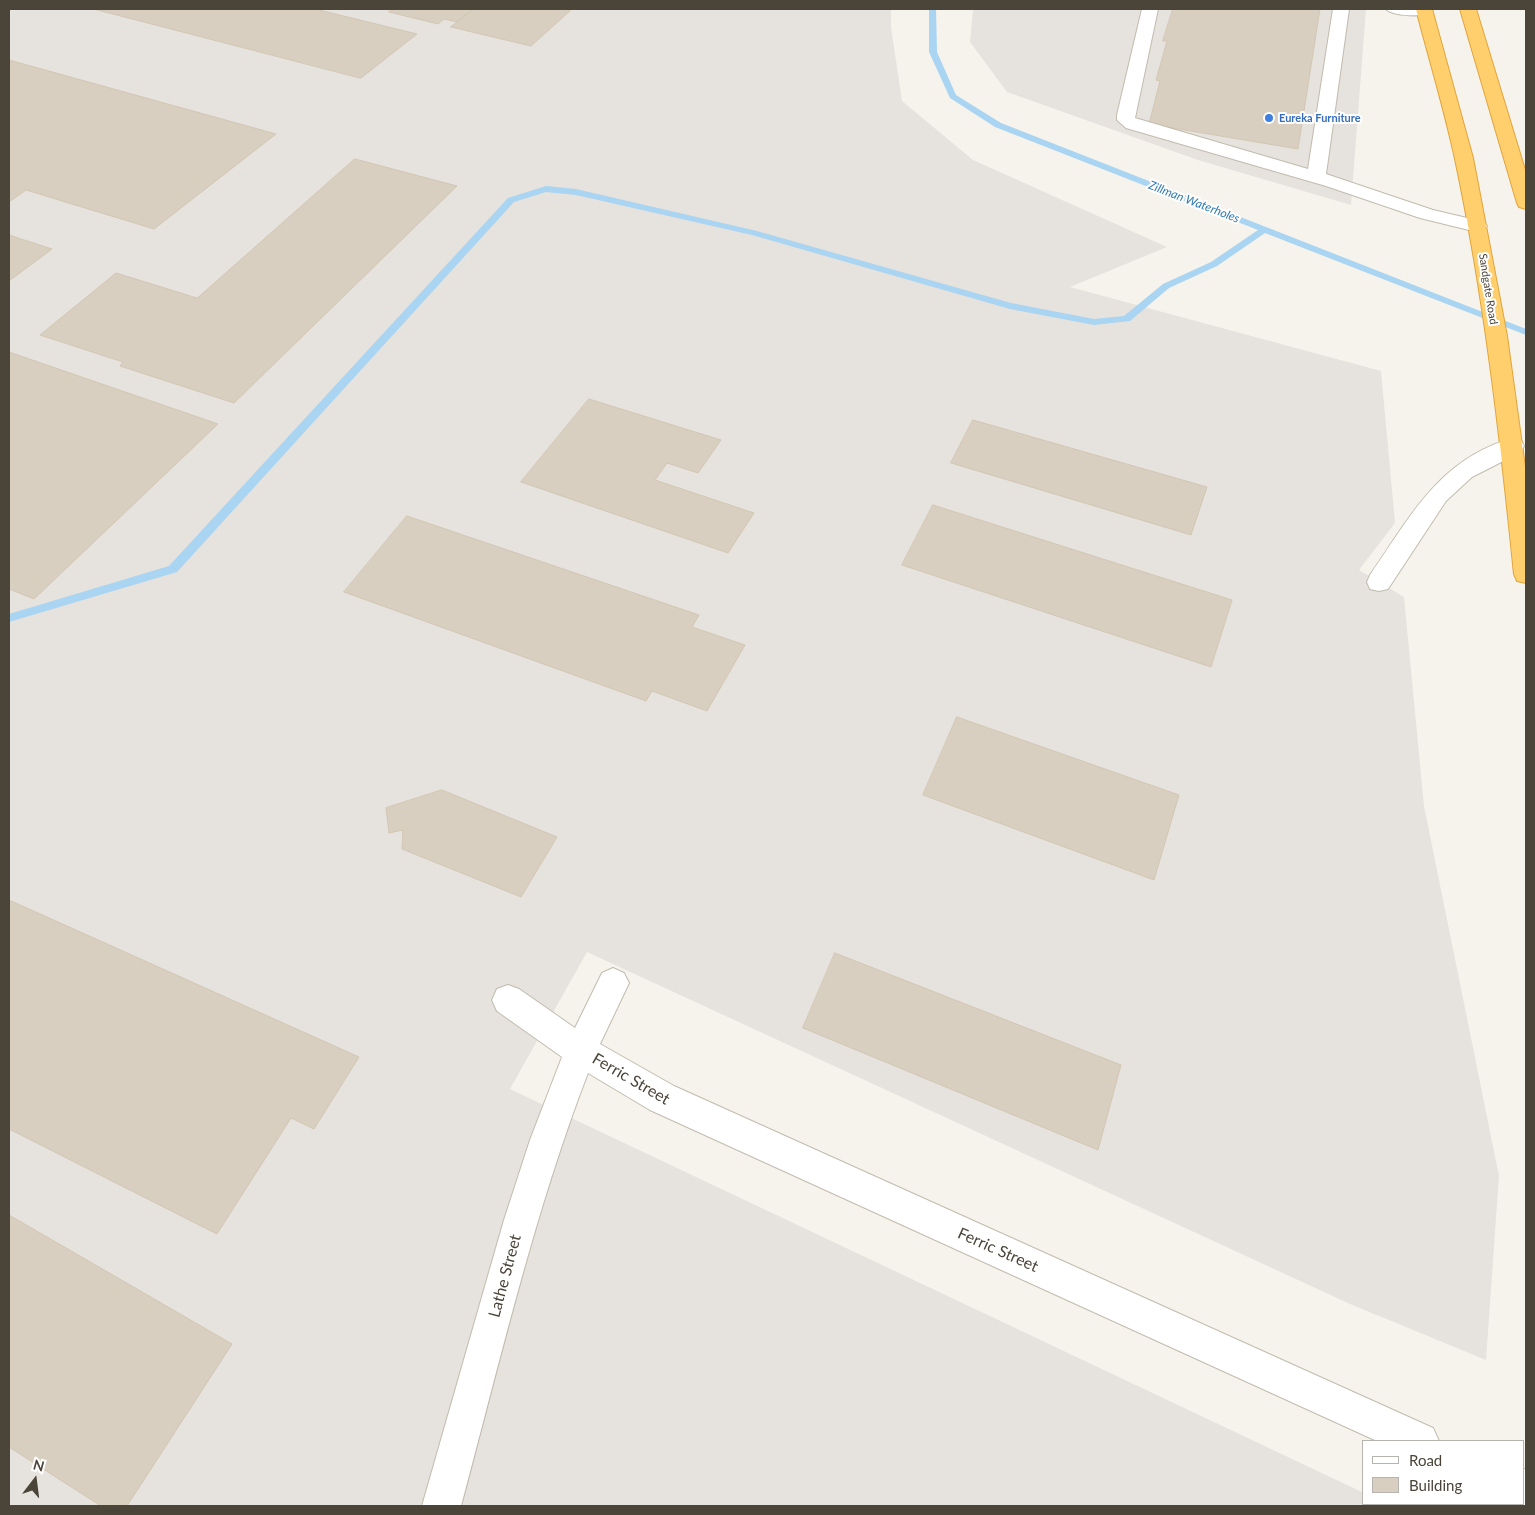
<!DOCTYPE html>
<html>
<head>
<meta charset="utf-8">
<style>
	body { margin:0 }
	#map { position:relative; width:1535px; height:1515px; overflow:hidden; background:#f6f3ec; font-family:Lato,sans-serif }
	canvas { display:block }
	.frame { position:absolute; inset:0; border:10px solid #4b4439; pointer-events:none }
	.legend { position:absolute; left:1362px; top:1440px; width:162px; height:65px; box-sizing:border-box; background:#fff; border:1px solid #b7b4b0; margin:0; padding:6px 9px; list-style:none; font-size:15px; color:#4b4439 }
	.legend li { display:flex; align-items:center; gap:10px; height:25px }
	.legend b { width:25px; border:1px solid #b7b4b0 }
	.north { position:absolute; left:10px; top:1455px; width:50px; height:50px; -webkit-text-stroke:4px #fff; paint-order:stroke; rotate:15deg; font-size:14px; font-weight:700; line-height:20px; text-align:center; color:#4b4439 }
	.north::after { content:''; display:block; margin:auto; width:18px; height:22px; background:#4b4439; clip-path:polygon(50% 0,100% 100%,50% 72%,0 100%) }
</style>
</head>
<body>
<div id="map">
<canvas width="1535" height="1515"></canvas>
<div class="frame"></div>
<ul class="legend">
<li><b style="height:6px;background:#fff"></b>Road</li>
<li><b style="height:14px;background:#d8cfc1"></b>Building</li>
</ul>
<div class="north">N</div>
</div>
<script>
const g = document.querySelector('canvas').getContext('2d');
g.lineJoin = 'round';
function fillPath(path, color) {
  g.fillStyle = color;
  g.fill(path, 'evenodd');
}
function strokePath(path, color, width, dash) {
  g.strokeStyle = color;
  g.lineWidth = width;
  g.lineCap = dash ? 'butt' : 'round';
  g.setLineDash(dash || []);
  g.stroke(path);
}
function drawText(font, color, halo, rows, align = 'center') {
  g.font = font + ' Lato,sans-serif';
  g.lineWidth = 4;
  g.setLineDash([]);
  g.textBaseline = 'middle';
  g.strokeStyle = halo;
  g.fillStyle = color;
  for (const [text, x, y, turn = 0] of rows) {
    g.save();
    g.translate(x, y);
    g.rotate((+turn || 0) * Math.PI / 180);
    g.textAlign = isNaN(turn) ? turn : align;
    if (halo) g.strokeText(text, 0, 0);
    g.fillText(text, 0, 0);
    g.restore();
  }
}
const industrial = new Path2D(`
	M9,9h882v18l11,74 71,59 194,87 -97,40 311,84 14,152 -36,47 45,27 20,209 75,370 -13,184 -136,-56 -763,-352 -77,137 854,404v11h22l6,2h-1383z
	M973,9h393l-15,196 -153,-45 -191,-68 -37,-50z`);
const stream = new Path2D(`
	M929,9h7l1,43 19,43 45,28 525,206v6l-261,-102 -48,33 -48,22 -39,33 -36,4 -84,-16 -258,-74 -176,-40 -30,-3 -32,10 -337,370 -168,50v-8l160,-48 339,-368 38,-12 30,3 181,42 254,72 83,16 30,-3 39,-32 48,-22 47,-32 -263,-103 -45,-29 -21,-46z`);
const building = new Path2D(`
	M94,9h221l102,25 -56,44z
	M393,9h79l-15,13 -13,-3 -6,5 -49,-12z
	M474,9h98l-41,37 -80,-19z
	M1173,9h147l-22,140 -149,-25 11,-43 -4,-1 11,-39h-4z
	M9,60l267,74 -122,95 -128,-39 -17,12z
	M355,159l102,27 -223,217 -114,-37 3,-4 -83,-27 76,-62 81,25z
	M9,235l43,14 -43,32z
	M9,352l209,72 -184,175 -25,-10z
	M589,399l132,41 -23,33 -31,-10 -12,17 99,33 -26,40 -207,-71z
	M973,420l234,67 -16,48 -240,-72z
	M933,505l299,95 -21,67 -309,-102z
	M407,516l292,99 -7,12 53,18 -38,66 -55,-20 -6,10 -302,-109z
	M957,717l222,78 -25,85 -231,-85z
	M442,790l115,47 -36,60 -119,-48 1,-19 -14,3 -3,-25z
	M9,900l350,157 -45,72 -23,-11 -74,116 -208,-105z
	M835,953l286,112 -23,85 -295,-122z
	M9,1215l223,129 -105,162h-26l-92,-59z`);
const minor = new Path2D(`
	M1142,9h16l-23,109 173,51 25,-160h16l-23,165 107,36 51,12 3,4 -3,4 -7,2 -57,-14 -94,-32 -200,-58 -9,-8v-5z
	M1386,9h44l2,2c-5,7 -41,5 -46,-2z
	M1513,438l8,2 3,6 -3,6 -49,25 -26,24 -58,88 -9,2 -9,-2 -3,-7 3,-7c41,-59 69,-116 143,-137z
	M613,968l11,5 5,10 -29,61 74,42 759,342 6,13h-62l-727,-331 -62,-37c-54,140 -88,288 -127,433h-39l82,-286 26,-80 32,-83 -65,-46 -5,-11 5,-11 11,-4 11,4 56,39 27,-55z
	M1524,1469h2v37l-11,-2h9z`);
const highway = new Path2D(`
	M1416,9h16l41,149 34,178 19,138v109l-9,-2 -3,-7c-14,-139 -30,-278 -59,-415 -11,-51 -26,-100 -39,-150z
	M1460,9h16l50,164v36l-7,-2 -2,-4z`);
const markers = [
	[1269,118,5,"#3f7fe0"]
];
const farShopnames = [
	["Eureka Furniture",1279,118]
];
const farStreetnames = [
	["Sandgate Road",1488,289,81]
];
const farWaternames = [
	["Zillman Waterholes",1194,202,21]
];
const nearStreetnames = [
	["Ferric Street",631,1079,30],
	["Ferric Street",998,1250,24],
	["Lathe Street",505,1276,-75]
];
fillPath(industrial, '#e6e2dd');
fillPath(stream, '#a9d4f2');
fillPath(building, '#d8cfc1');
strokePath(building, '#d3c7b4', 1);
strokePath(minor, '#c2bbae', 2);
strokePath(highway, '#e0a43c', 2);
fillPath(minor, '#fff');
fillPath(highway, '#ffcf6e');
for (const [x, y, r, color] of markers) {
  const dot = new Path2D();
  dot.arc(x, y, r, 0, 2 * Math.PI);
  g.fillStyle = color;
  g.fill(dot);
  strokePath(dot, '#fff', 2);
}
drawText('bold 11px', '#366cbe', '#fff', farShopnames, 'left');
drawText('11px', '#4b4439', '#fff', farStreetnames);
drawText('italic 12px', '#2e7ab2', '#fff', farWaternames);
drawText('16px', '#4b4439', '#fff', nearStreetnames);
</script>
</body>
</html>
